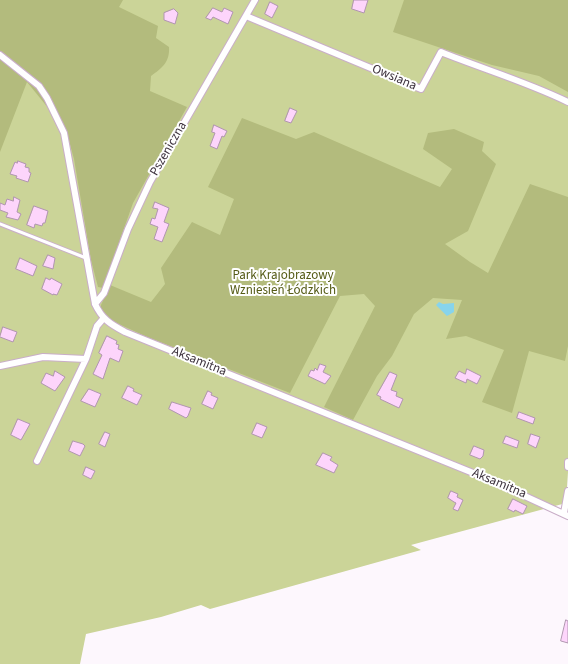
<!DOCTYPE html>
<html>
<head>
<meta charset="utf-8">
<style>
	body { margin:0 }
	canvas { display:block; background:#fdf7fd }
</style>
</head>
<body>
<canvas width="568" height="664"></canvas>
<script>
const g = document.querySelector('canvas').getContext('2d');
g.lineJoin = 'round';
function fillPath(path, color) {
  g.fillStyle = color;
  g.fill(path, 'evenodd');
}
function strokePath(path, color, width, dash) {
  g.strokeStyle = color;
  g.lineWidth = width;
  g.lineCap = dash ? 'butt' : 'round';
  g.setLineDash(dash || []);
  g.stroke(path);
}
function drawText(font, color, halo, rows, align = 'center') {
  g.font = font + ' "Source Sans 3",sans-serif';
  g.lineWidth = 4;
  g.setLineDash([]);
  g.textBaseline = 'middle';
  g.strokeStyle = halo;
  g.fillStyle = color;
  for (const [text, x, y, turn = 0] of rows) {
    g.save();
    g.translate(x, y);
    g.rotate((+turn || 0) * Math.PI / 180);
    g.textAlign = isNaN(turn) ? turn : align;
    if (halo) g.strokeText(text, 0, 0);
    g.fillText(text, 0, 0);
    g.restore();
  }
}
const green = new Path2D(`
	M0,0h568v472l-2,31 -155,42 10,5 -211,59 -9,-4 -40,12 -75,17 -6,30h-80z`);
const forest = new Path2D(`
	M0,0h123l-4,7 39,19 -2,12 13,9c1,15 -7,21 -18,29l-1,15 37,16 -54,96 -30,85 -5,-1 -7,-27 -17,-101 -8,-29 -39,-48 -27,70z
	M404,0h164v92l-29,-16 -47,-11 -99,-33z
	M242,118l54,21 18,-7 126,55 12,-18 -29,-20 5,-16 26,-4 30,13 -2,9 14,13 -28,67 -23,13 25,18 18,11 42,-89 38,13v149l-3,15 -36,-10 -17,62 -30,-11 22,-52 -38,-14 -20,3 16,-39 -29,-2 -19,16 -22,42 -15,20 -24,44 -29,-13 51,-101 -11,-12 -24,2 -50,97 -143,-56 -39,-18 -7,-7v-7l9,-20 41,17 14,-18 -4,-16 31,-46 28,13 14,-36 -26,-12z`);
const water = new Path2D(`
	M439,302l4,2 11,-1v9l-7,4 -11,-11z`);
const building = new Path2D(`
	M354,0h14l-4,13 -12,-4z
	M270,2l8,4 -6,12 -7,-4z
	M213,8l9,4 2,-4 9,4 -5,12 -15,-7 -2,3 -5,-2z
	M174,9l4,4 -3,11 -11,-4v-7z
	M290,108l7,3 -6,12 -6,-2z
	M214,125l13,6 -3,6 -2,-1 -5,13 -7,-3 5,-13 -3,-1z
	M18,161l8,3 -1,3 4,1v4l2,1 -3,9 -12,-4 1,-2 -7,-2 5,-12 2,1z
	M14,197l6,3 -3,12 4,2 -3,6 -12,-3 2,-4 -8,-3v-7l5,2 2,-6 6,2z
	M155,202l14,6 -5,14 5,2 -7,18 -8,-3 4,-12 -8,-3 2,-6 3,1 3,-10 -5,-1z
	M34,206l14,5 -3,12h-2l-1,3 -7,-2 -1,4 -7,-3z
	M48,255l7,3 -2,11 -10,-3z
	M20,258l17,8 -4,10 -17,-7z
	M46,278l4,2 1,-2 11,6 -5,11 -4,-1v1l-11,-6z
	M3,327l14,5 -4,10 -13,-5z
	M107,336l10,5 -1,3 3,1 -1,4 5,2 -4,11 -9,-4 -7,21 -10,-5 9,-19 -3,-2z
	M320,364l6,2 -3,6 8,4 -6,8 -17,-8 3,-6 3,1 1,-3 2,2z
	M467,369l14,7 -4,8 -10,-5 -1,4 -11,-5 4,-7 6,3z
	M55,371l10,6 -10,14 -14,-8 5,-10 7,3z
	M390,372l7,3 -6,15 6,2 -1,4 7,3 -4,9 -19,-9 1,-2 -4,-2z
	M128,386l6,3 -1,2 9,4 -5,10 -15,-7z
	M89,389l12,5 -6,13 -14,-6z
	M208,391l4,2 -1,2 7,3 -5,11 -11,-5z
	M172,402l19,6 -3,8 -2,2 -17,-9z
	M519,412l16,6 -2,6 -16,-6z
	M18,419l12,5 -9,16 -10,-5z
	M257,423l10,4 -5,11 -10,-4z
	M105,432l5,2 -5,13 -6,-3z
	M531,434l9,3 -4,11 -8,-4z
	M506,436l13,5 -2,7 -14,-5z
	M73,441l10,3 2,2 -5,10 -11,-5z
	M474,446l10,4 -1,6 -3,3 -10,-4z
	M323,453l9,4 -2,3 8,5 -4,8 -18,-8z
	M86,467l9,4 -4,8 -8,-4z
	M451,491l7,3 -1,3 6,3 -5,11 -5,-2 3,-6 -2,-1 -6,-4z
	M513,499l14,7 -4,8 -8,-4 -1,2 -6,-3z
	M566,620l2,1v22l-7,-2z`);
const lane = new Path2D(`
	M0,224l86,34`);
const street = new Path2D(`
	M246,16l175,73 20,-37c42,17 86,30 127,50
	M0,55l39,31 8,12 17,35 31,171c7,15 15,20 30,28l363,147 80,37
	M95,304l9,-11 24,-64 22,-47 105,-182
	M0,366l43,-9 43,2 11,-33 6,-7
	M37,461l49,-102
	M568,462v5
	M564,513l4,-22`);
const streetNames = [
	["Owsiana",394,78,23],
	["Pszeniczna",169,149,-60],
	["Aksamitna",199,362,22],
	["Aksamitna",499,484,23]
];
const parkNames = [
	["Park Krajobrazowy",283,276],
	["Wzniesień Łódzkich",283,291]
];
fillPath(green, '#cbd498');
fillPath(forest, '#b3bb7d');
fillPath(water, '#87d4ec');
fillPath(building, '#fdd5fb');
strokePath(building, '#b196b0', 1);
strokePath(lane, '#c9aec8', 5);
strokePath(street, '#c9aec8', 8);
strokePath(lane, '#fff', 3);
strokePath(street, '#fff', 6);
drawText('13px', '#3d323d', '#fff', streetNames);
drawText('13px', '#555b16', '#fff', parkNames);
</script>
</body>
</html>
